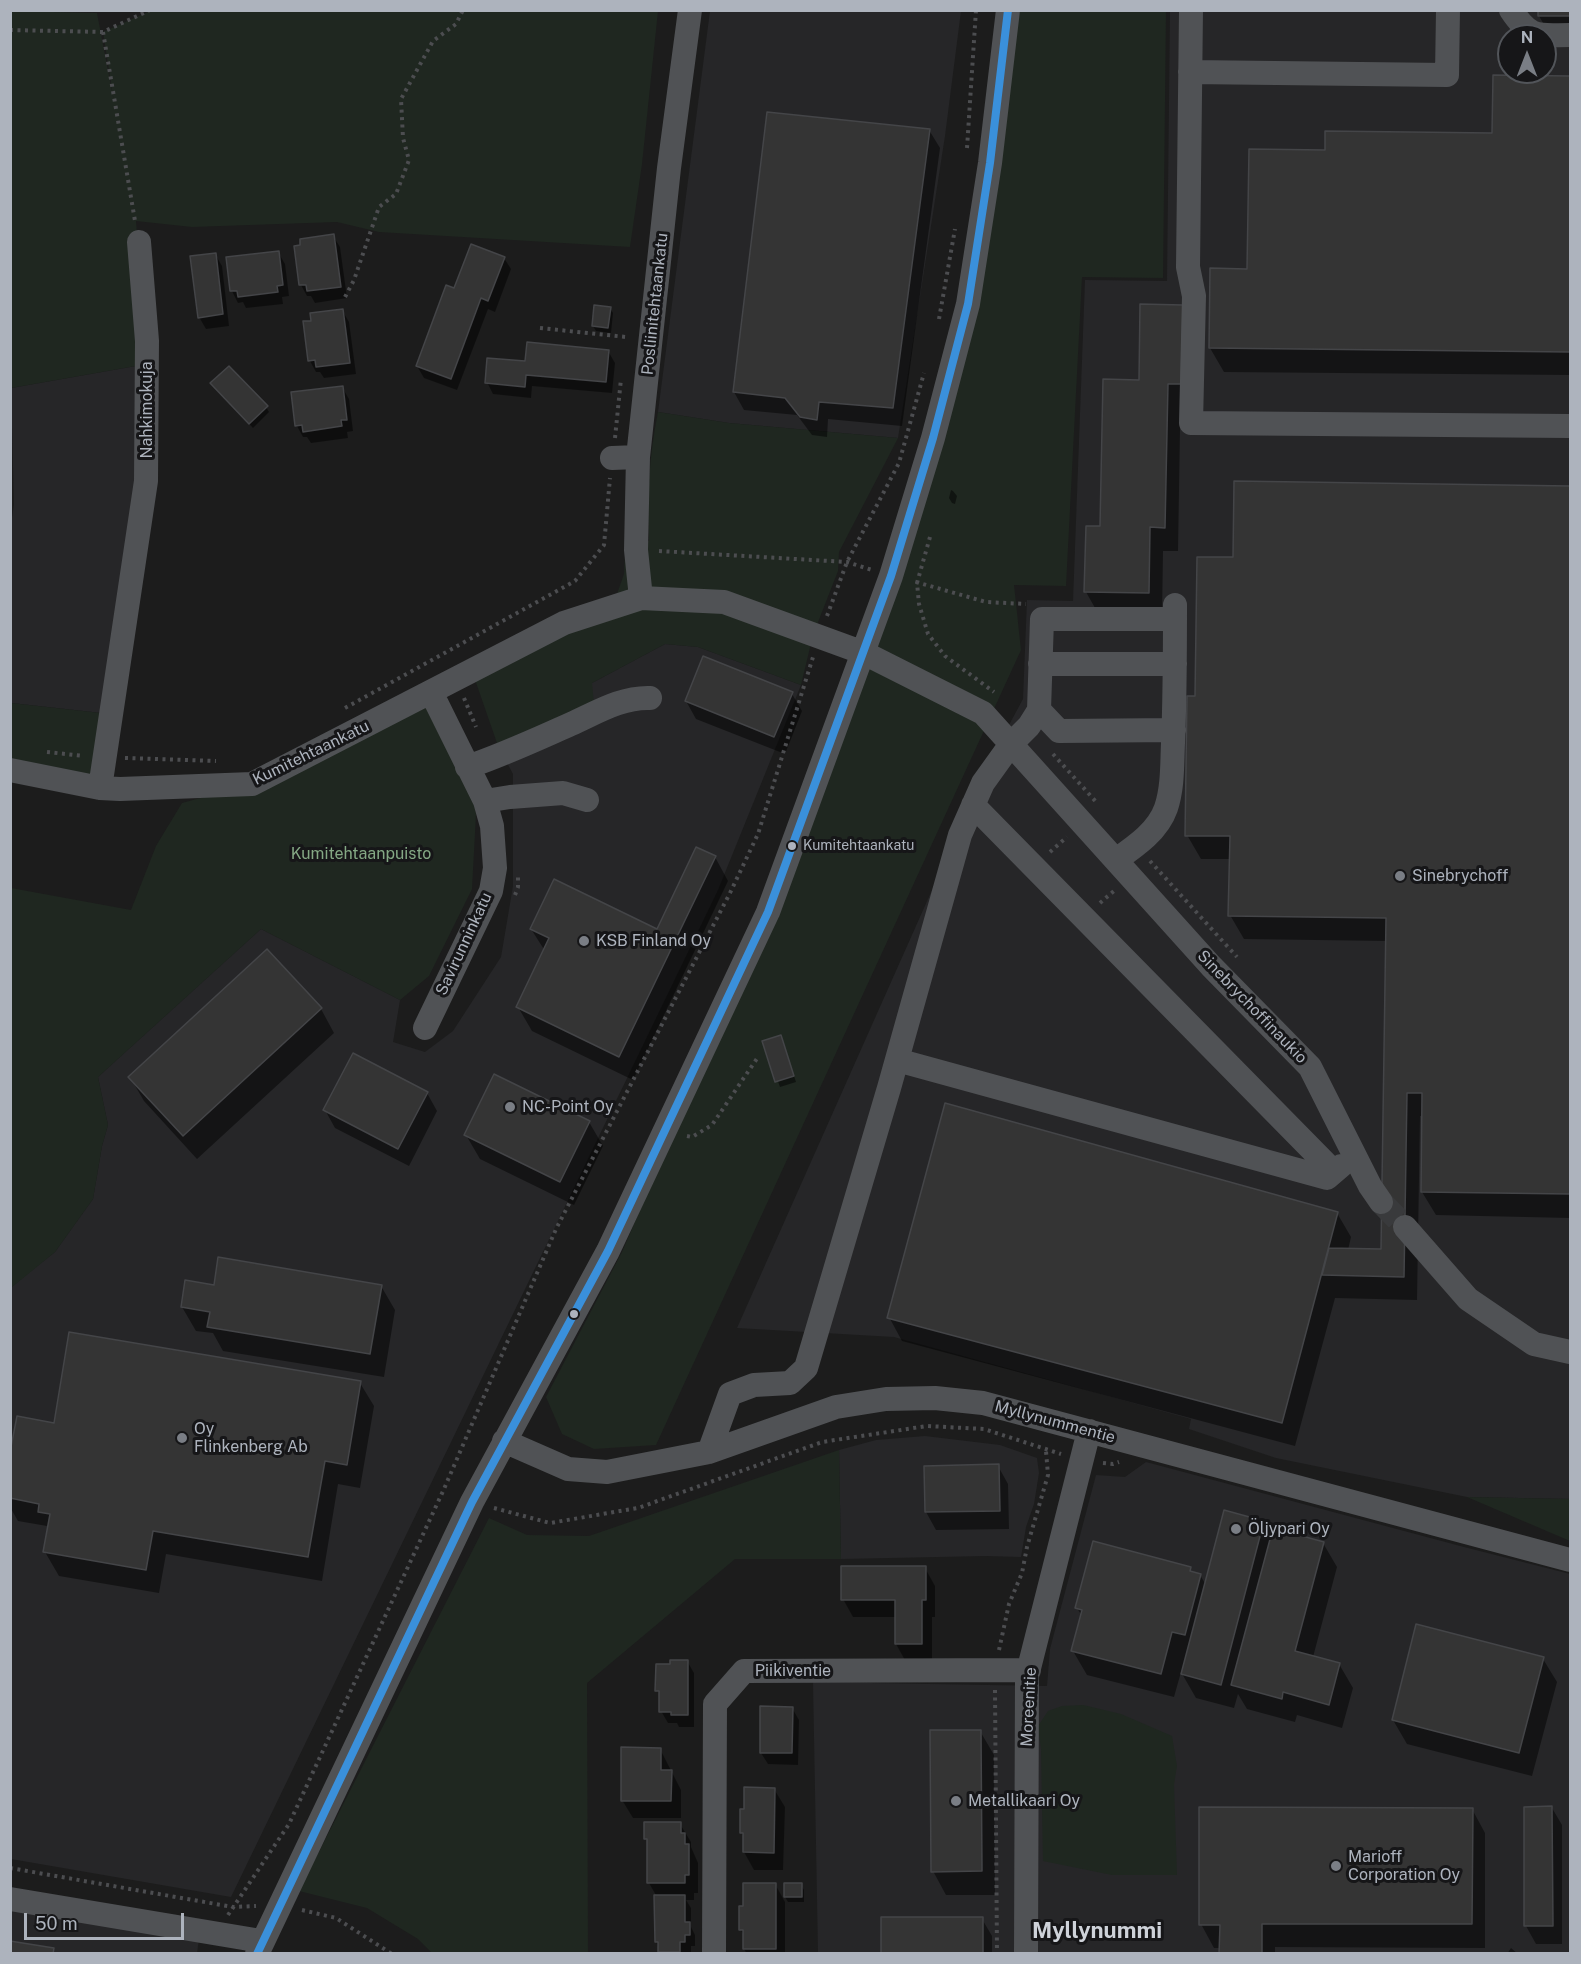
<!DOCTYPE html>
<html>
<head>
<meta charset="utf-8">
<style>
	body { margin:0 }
	#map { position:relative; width:1581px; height:1964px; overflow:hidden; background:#1c1c1c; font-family:"Public Sans",sans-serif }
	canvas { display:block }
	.frame { position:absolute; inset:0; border:12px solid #adb3bd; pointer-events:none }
	.north { position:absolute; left:1497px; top:24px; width:60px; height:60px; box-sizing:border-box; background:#161618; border:2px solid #52555a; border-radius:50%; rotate:0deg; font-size:16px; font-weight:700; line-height:24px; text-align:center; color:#adb3bd }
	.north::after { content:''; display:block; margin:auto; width:21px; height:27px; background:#7a7e85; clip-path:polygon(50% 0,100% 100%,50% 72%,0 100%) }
	.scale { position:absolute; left:24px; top:1913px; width:160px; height:27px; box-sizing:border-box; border:3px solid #adb3bd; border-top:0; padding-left:8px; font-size:18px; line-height:21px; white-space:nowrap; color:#adb3bd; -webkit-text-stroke:4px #161618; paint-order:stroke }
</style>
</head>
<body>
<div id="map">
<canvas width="1581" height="1964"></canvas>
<div class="frame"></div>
<div class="north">N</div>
<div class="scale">50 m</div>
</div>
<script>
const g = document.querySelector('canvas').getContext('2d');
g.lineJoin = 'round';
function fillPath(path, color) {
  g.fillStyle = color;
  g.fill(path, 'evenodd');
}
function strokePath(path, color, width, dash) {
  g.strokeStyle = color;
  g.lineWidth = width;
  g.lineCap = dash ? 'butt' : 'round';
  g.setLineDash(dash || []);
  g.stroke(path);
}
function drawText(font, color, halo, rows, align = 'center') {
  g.font = font + ' "Public Sans",sans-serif';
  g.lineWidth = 6;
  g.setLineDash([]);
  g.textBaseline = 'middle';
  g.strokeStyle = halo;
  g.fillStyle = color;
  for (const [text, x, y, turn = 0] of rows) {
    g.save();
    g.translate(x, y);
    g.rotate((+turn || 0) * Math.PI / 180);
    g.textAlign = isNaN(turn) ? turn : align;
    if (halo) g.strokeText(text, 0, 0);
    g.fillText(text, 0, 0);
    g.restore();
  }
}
const built = new Path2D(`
	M710,11h251l-16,125 -47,302 -169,-15 -71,-11z
	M1170,11h400v1488l-103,-2 -191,-39 -87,-29 2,-10 -297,-82 -157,-9 252,-566 34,-63 4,-99 46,1 12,-321 82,1zM1509,36h36v36h-36z
	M147,364l-10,118 -36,231 -90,-10 -1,-173 4,-25 -3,-117z
	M665,644l33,3 103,38 -83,205 -487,1007 -220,-38 -1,-571 45,-36 38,-53 9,-53 6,-21 -10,-48 163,-148 139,71 -7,42 32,10 28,-21 48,-74 12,-71v-112l-15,-28 94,-63z
	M925,1436l75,9 37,13 2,15 -5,31 -8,23 -5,30 -35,-1 -145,3 -2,-109 37,-10z
	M1146,1462l318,85 106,27v379h-752l-5,-271 234,4 3,-37 46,-174 29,2z
	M10,1906l189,33 -2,14h-186z`);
const green = new Path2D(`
	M11,11l86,2 17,89 -11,-70 47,-21h508l-16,153 -12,83 -251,-15 -42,-10 -145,5 -56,-6 11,143 -136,24z
	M1008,11h158l-3,267 -81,-1 -16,309 -52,-1 7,65 -365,795 -62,4 -32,-15 -16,-37 76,-145 146,-340 165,-474z
	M658,412l71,11 169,15 -59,114 -1,19 -25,64 -12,50 -103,-38 -33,-3 -73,39 2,21 -96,42 -26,-75 140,-63 12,-34 2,-37 23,4c-2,-46 0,-84 9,-129z
	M431,692l42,104 3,18 -4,75 -43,87 -29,24 -139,-71 -163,148 10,48 -6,21 -9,53 -38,53 -44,36v-400l120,22 25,-64 26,-43 70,-19z
	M11,703l90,10 -4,67 -86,-19z
	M839,1450l2,109h-106l-148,124 1,270h-156l-14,-14 -51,-31 -68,-17 190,-373 38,17 62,1z
	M1467,1497l103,2v42z
	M1083,1705l38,9 51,22 5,30 -3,19 3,90h-65l-69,-14 -2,-112 -3,-23 10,-15 14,-5z`);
const shadow = new Path2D(`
	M1539,10h31v30h-17l-14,-24z
	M1494,77l76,1v297l-346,-3 -14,-24 39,-78 77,-119 167,-16z
	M929,130l11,18 -38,278 -74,-7 -1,18 -15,-2 -15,-20 -53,-5 -10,-18z
	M333,236l7,11 7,51 -32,5 -4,-7h-4l-6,-11z
	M278,252l7,12 4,32 -7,1 1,7 -37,4 -3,-6 -5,1 -6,-12z
	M215,254l7,12 7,60 -23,3 -7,-12z
	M504,258l7,11 -16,43 -7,-3 -31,81 -33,-12 -7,-12 38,-76z
	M1182,307l-4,244h-15l-1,66 -63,-2 -13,-23 54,-210z
	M610,308l3,5 -2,20 -15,-2 -3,-5z
	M342,310l7,12 7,52 -32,4 -4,-6h-4l-6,-11 -5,-38 7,-1z
	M608,351l7,12 -3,30 -80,-7 -1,12 -38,-4 -6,-12 39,-19z
	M212,384l54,23 3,5 -16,16z
	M342,387l7,12 4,32 -6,1 1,6 -37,5 -4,-6h-4l-6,-11z
	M1236,483l334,5v730l-134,-3 -14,-23 1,-76h-3l-3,184 -82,-2 -40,148 -393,-105 -13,-24 448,-104 14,24 -3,13 34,1 5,-310 -143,-2 -14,-24 1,-56h-30l-14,-24 9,-137 39,-139z
	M951,490l2,1 4,5 -2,8 -3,-1 -3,-5z
	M792,694l10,17 -17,43 -89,-35 -10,-18z
	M715,857l13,24 -95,199 -101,-49 -14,-24 27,-56 -14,-22 126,2z
	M321,1009l13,24 -137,126 -53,-58 -14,-24z
	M764,1042h19l13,40 -16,5z
	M427,1093l10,18 -28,55 -74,-38 -10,-18z
	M589,1122l14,24 -29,59 -94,-46 -14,-24z
	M381,1286l14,24 -11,67 -161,-26 -10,-18 -17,-2 -14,-24 33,-20z
	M360,1383l14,23 -14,82 -22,-4 -16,97 -156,-27 -7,39 -100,-17 -14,-24 4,-23 -2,-3 -29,-5 -8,-14v-45l45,-37z
	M998,1466l10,18 1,45 -73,1 -10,-18z
	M1263,1522l9,16 51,5 14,24 -24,90 26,7 14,24 -11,40 -45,-13 -2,7 -48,-13 -9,-15 -4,14 -38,-10 -15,-26 -7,25 -87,-22 -14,-24 9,-35 -5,-8 113,-40 2,5 8,2 6,10z
	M925,1568l10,18v31h-3v45h-26l-10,-18v-27h-43l-10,-18z
	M1543,1659l14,23 -25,94 -125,-32 -14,-24z
	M687,1661l7,12v54h-15l-2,-4h-9l-7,-12v-14l-4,-7 15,-24z
	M792,1708l7,12 -1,45 -30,-1 -7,-11z
	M980,1731l14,24 1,140h-49l-13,-24z
	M660,1749l21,41v28h-48l-11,-18z
	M774,1789l11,18 -2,63h-29l-10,-18v-14l-3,-6z
	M1525,1808h27l10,17v119h-26l-10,-18z
	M1472,1809l13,24v115l-210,-1v7h-54v-6h-7l-13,-24z
	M680,1824l11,18v5l7,16v30h-4v7h-8l5,8v19l4,8v11h-4v7l-31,1 -4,-13 1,-44 -8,-14v-39l-3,-6z
	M775,1884l10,18v52h-38l-3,-5v-13l-3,-6 3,-23z
	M801,1885l3,5v12h-16l-3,-5z
	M982,1919l10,17v18h-110z
	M1511,1948l7,6h-11z`);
const building = new Path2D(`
	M1538,10h32v6h-32z
	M1493,75l77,1v276l-361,-4 1,-80 37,1 2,-120 76,1v-19l167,2z
	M767,112l163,17 -37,279 -74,-6 -2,18 -17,-3 -15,-19 -52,-6z
	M334,234l7,53 -34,4 -1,-6h-7l-5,-39 6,-1v-6z
	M471,244l34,13 -17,44 -7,-3 -30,81 -35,-13 30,-81 8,3z
	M279,251l4,34 -6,1 1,6 -40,5 -1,-6h-7l-4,-34z
	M216,253l7,61 -25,4 -8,-62z
	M1140,304l43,1 -2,79h-13l-3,144 -15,-1 -1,66 -65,-1 2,-66h14l3,-147 36,1z
	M594,305l17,2 -3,21 -16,-2z
	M343,309l7,54 -34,4 -1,-7 -7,1 -5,-40h8l-1,-8z
	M527,342l82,8 -3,32 -80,-7 -1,12 -40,-4 2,-25 38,3z
	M229,366l39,40 -19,18 -39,-41z
	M343,386l4,34h-6l1,6 -39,6 -1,-7 -7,1 -4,-34z
	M1234,481l336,5v708l-149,-2 1,-99h-15l-3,184 -82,-2 7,-27 52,1 5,-331 -158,-2 2,-80h-45l2,-140h8l2,-139h36z
	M703,656l90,36 -19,45 -89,-36z
	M696,847l20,9 -97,201 -103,-50 33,-69 -19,-9 24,-50 103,50z
	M267,949l55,59 -139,128 -55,-59z
	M781,1035l13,41 -19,6 -13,-41z
	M353,1053l75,39 -30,57 -75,-39z
	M494,1074l96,47 -30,61 -96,-47z
	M945,1103l393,109 -56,211 -395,-105z
	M218,1257l164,28 -12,69 -163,-27 3,-15 -29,-5 4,-27 29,5z
	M69,1332l292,49 -14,84 -22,-4 -17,96 -155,-26 -7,39 -103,-18 7,-38 -12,-2 1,-8 -29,-6v-46l7,-36 37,7z
	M999,1464l1,47 -75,1 -1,-46z
	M1224,1510l40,11 -43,164 -40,-11z
	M1273,1528l51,14 -29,109 45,12 -11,42 -46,-13 -1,7 -51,-14z
	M1093,1541l98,26 -1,4 11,3 -16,61 -13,-3 -11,42 -90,-23 11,-41 -7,-2z
	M841,1566h85v34h-4v44h-27v-44h-54z
	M1416,1624l128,33 -25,96 -127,-33z
	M670,1660h18v55h-17v-3h-12v-21h-4l1,-27h14z
	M760,1706l33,1 -1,46h-32z
	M930,1730h51l1,141 -51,1z
	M621,1747l40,1v22h11l-1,31h-50z
	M744,1787l31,1 -1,65 -31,-1v-19h-3v-24h4z
	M1552,1806l1,120h-29v-119z
	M1199,1807l274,1 -1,116h-210v30h-43l1,-29h-21z
	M644,1822h37v11h4v11h4v31h-4v8h-38v-44h-3z
	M743,1883h33v66h-33v-19h-4v-24h4z
	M784,1883h18v14h-18z
	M654,1895h31v27h5v13h-5v7h-5v10h-22v-10h-3z
	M881,1917h102v37h-102z
	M10,1941l44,7 -1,6h-43z`);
const minorTunnel = new Path2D(`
	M1381,1202l24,25`);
const path = new Path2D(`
	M10,30l93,2 47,-22
	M103,32l32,189
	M967,148l9,-138
	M345,297l9,-17 25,-73 17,-13 13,-34 -6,-22 -2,-39 32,-58 23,-17 7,-14
	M939,319l16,-90
	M540,328l86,9
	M615,438l6,-59
	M10,466v2
	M930,537l-13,46 2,21 9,30 17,22 49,36
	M659,551l188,11 25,8
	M916,582l70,20 40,2
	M827,616l20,-54 52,-99 25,-90
	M464,698l12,29
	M345,708l230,-127 29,-36 6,-67
	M47,752l37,4
	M1053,754l45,50
	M125,758l91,3
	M1050,852l17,-15
	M1150,861l87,96
	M515,895l3,-8v-11
	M1100,903l15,-13
	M687,1136l5,1 20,-12 46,-68
	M1103,1463l10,1 6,-2
	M494,1508l56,15 88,-15 184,-66 105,-16 57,3 77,25
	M999,1650l10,-46 13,-31 5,-26 21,-72 -2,-24
	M995,1690l2,264
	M10,1868l223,39 23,-1
	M302,1910l34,8 56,36
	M228,1915l61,-91 155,-335 112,-260 174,-336 28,-59 55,-177`);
const minor = new Path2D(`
	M1191,10l-3,257 6,29 -3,127 379,3
	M1511,10c20,30 27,25 59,25
	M1190,72l257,3 1,-65
	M612,458l26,-1
	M641,598l-5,-48 2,-93 31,-289 21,-158
	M1040,664h135
	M1039,710l20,21 115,-1
	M467,767c36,-12 70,-28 104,-43 25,-11 50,-27 79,-26
	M10,770l90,18 20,1 132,-5 312,-161 77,-25 83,4 140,51 119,60 228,253 99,101 60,119 11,16
	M100,788l46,-307 1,-140 -8,-99
	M485,801l25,-4 53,-4 24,7
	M973,805l361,367
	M1116,860c20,-14 42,-29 50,-52 7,-21 6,-44 7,-65 2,-46 2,-92 2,-138
	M425,1028l66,-137 4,-23 -3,-42 -7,-25 -54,-109
	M897,1060l430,118 14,-12
	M1405,1227l63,72 66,45 36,8
	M504,1441l64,28 39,3 102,-20 127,-45 50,-8 49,-1 48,5 587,157
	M709,1452l21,-58 24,-9 36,-2 16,-15 83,-280 71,-253 23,-52 28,-39 18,-18 10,-16 3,-91h133
	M10,1899l251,42
	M257,1954l215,-452 136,-251 160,-339 123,-336 42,-138 35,-134 22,-141 18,-153
	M714,1954l1,-250 29,-33 285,-1
	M1026,1954l1,-278 62,-245`);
const bus1 = new Path2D(`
	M257,1954l215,-452 136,-251 160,-339 123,-336 42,-138 35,-134 22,-141 18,-153`);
const markers = [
	[792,846,5,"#adb3bd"],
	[1400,876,6,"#7a7e85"],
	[584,941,6,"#7a7e85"],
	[510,1107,6,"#7a7e85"],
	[574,1314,5,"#adb3bd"],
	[182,1438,6,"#7a7e85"],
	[1236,1529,6,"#7a7e85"],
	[956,1801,6,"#7a7e85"],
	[1336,1866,6,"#7a7e85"]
];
const busNames = [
	["Kumitehtaankatu",803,846]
];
const streetNames = [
	["Posliinitehtaankatu",655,304,-84],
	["Nahkimokuja",147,410,-90],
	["Kumitehtaankatu",311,753,-26],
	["Savirunninkatu",464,944,-65],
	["Sinebrychoffinaukio",1252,1007,46],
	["Myllynummentie",1055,1422,15],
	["Piikiventie",793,1671],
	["Moreenitie",1029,1707,-87]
];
const parkNames = [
	["Kumitehtaanpuisto",361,854]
];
const poiNames = [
	["Sinebrychoff",1412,876],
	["KSB Finland Oy",596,941],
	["NC-Point Oy",522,1107],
	["Oy",194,1429],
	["Flinkenberg Ab",194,1447],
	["Öljypari Oy",1248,1529],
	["Metallikaari Oy",968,1801],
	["Marioff",1348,1857],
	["Corporation Oy",1348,1875]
];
const districtNames = [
	["Myllynummi",1097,1931]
];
fillPath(built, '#262628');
fillPath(green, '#1f2720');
fillPath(shadow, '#0007');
fillPath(building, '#343434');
strokePath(building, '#444548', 1.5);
strokePath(minorTunnel, '#393a3c', 24, [24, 12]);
strokePath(path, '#4c4d50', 4, [3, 4.5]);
strokePath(minor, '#505255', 24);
strokePath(bus1, '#3a90db', 8);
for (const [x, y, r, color] of markers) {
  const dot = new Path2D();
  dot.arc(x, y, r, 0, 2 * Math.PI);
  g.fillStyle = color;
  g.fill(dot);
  strokePath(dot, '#161618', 2);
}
drawText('14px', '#adb3bd', '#161618', busNames, 'left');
drawText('16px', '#adb3bd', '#161618', streetNames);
drawText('16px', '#84a884', '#161618', parkNames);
drawText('16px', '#adb3bd', '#161618', poiNames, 'left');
drawText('bold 22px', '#ced2d9', '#161618', districtNames);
</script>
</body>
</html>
